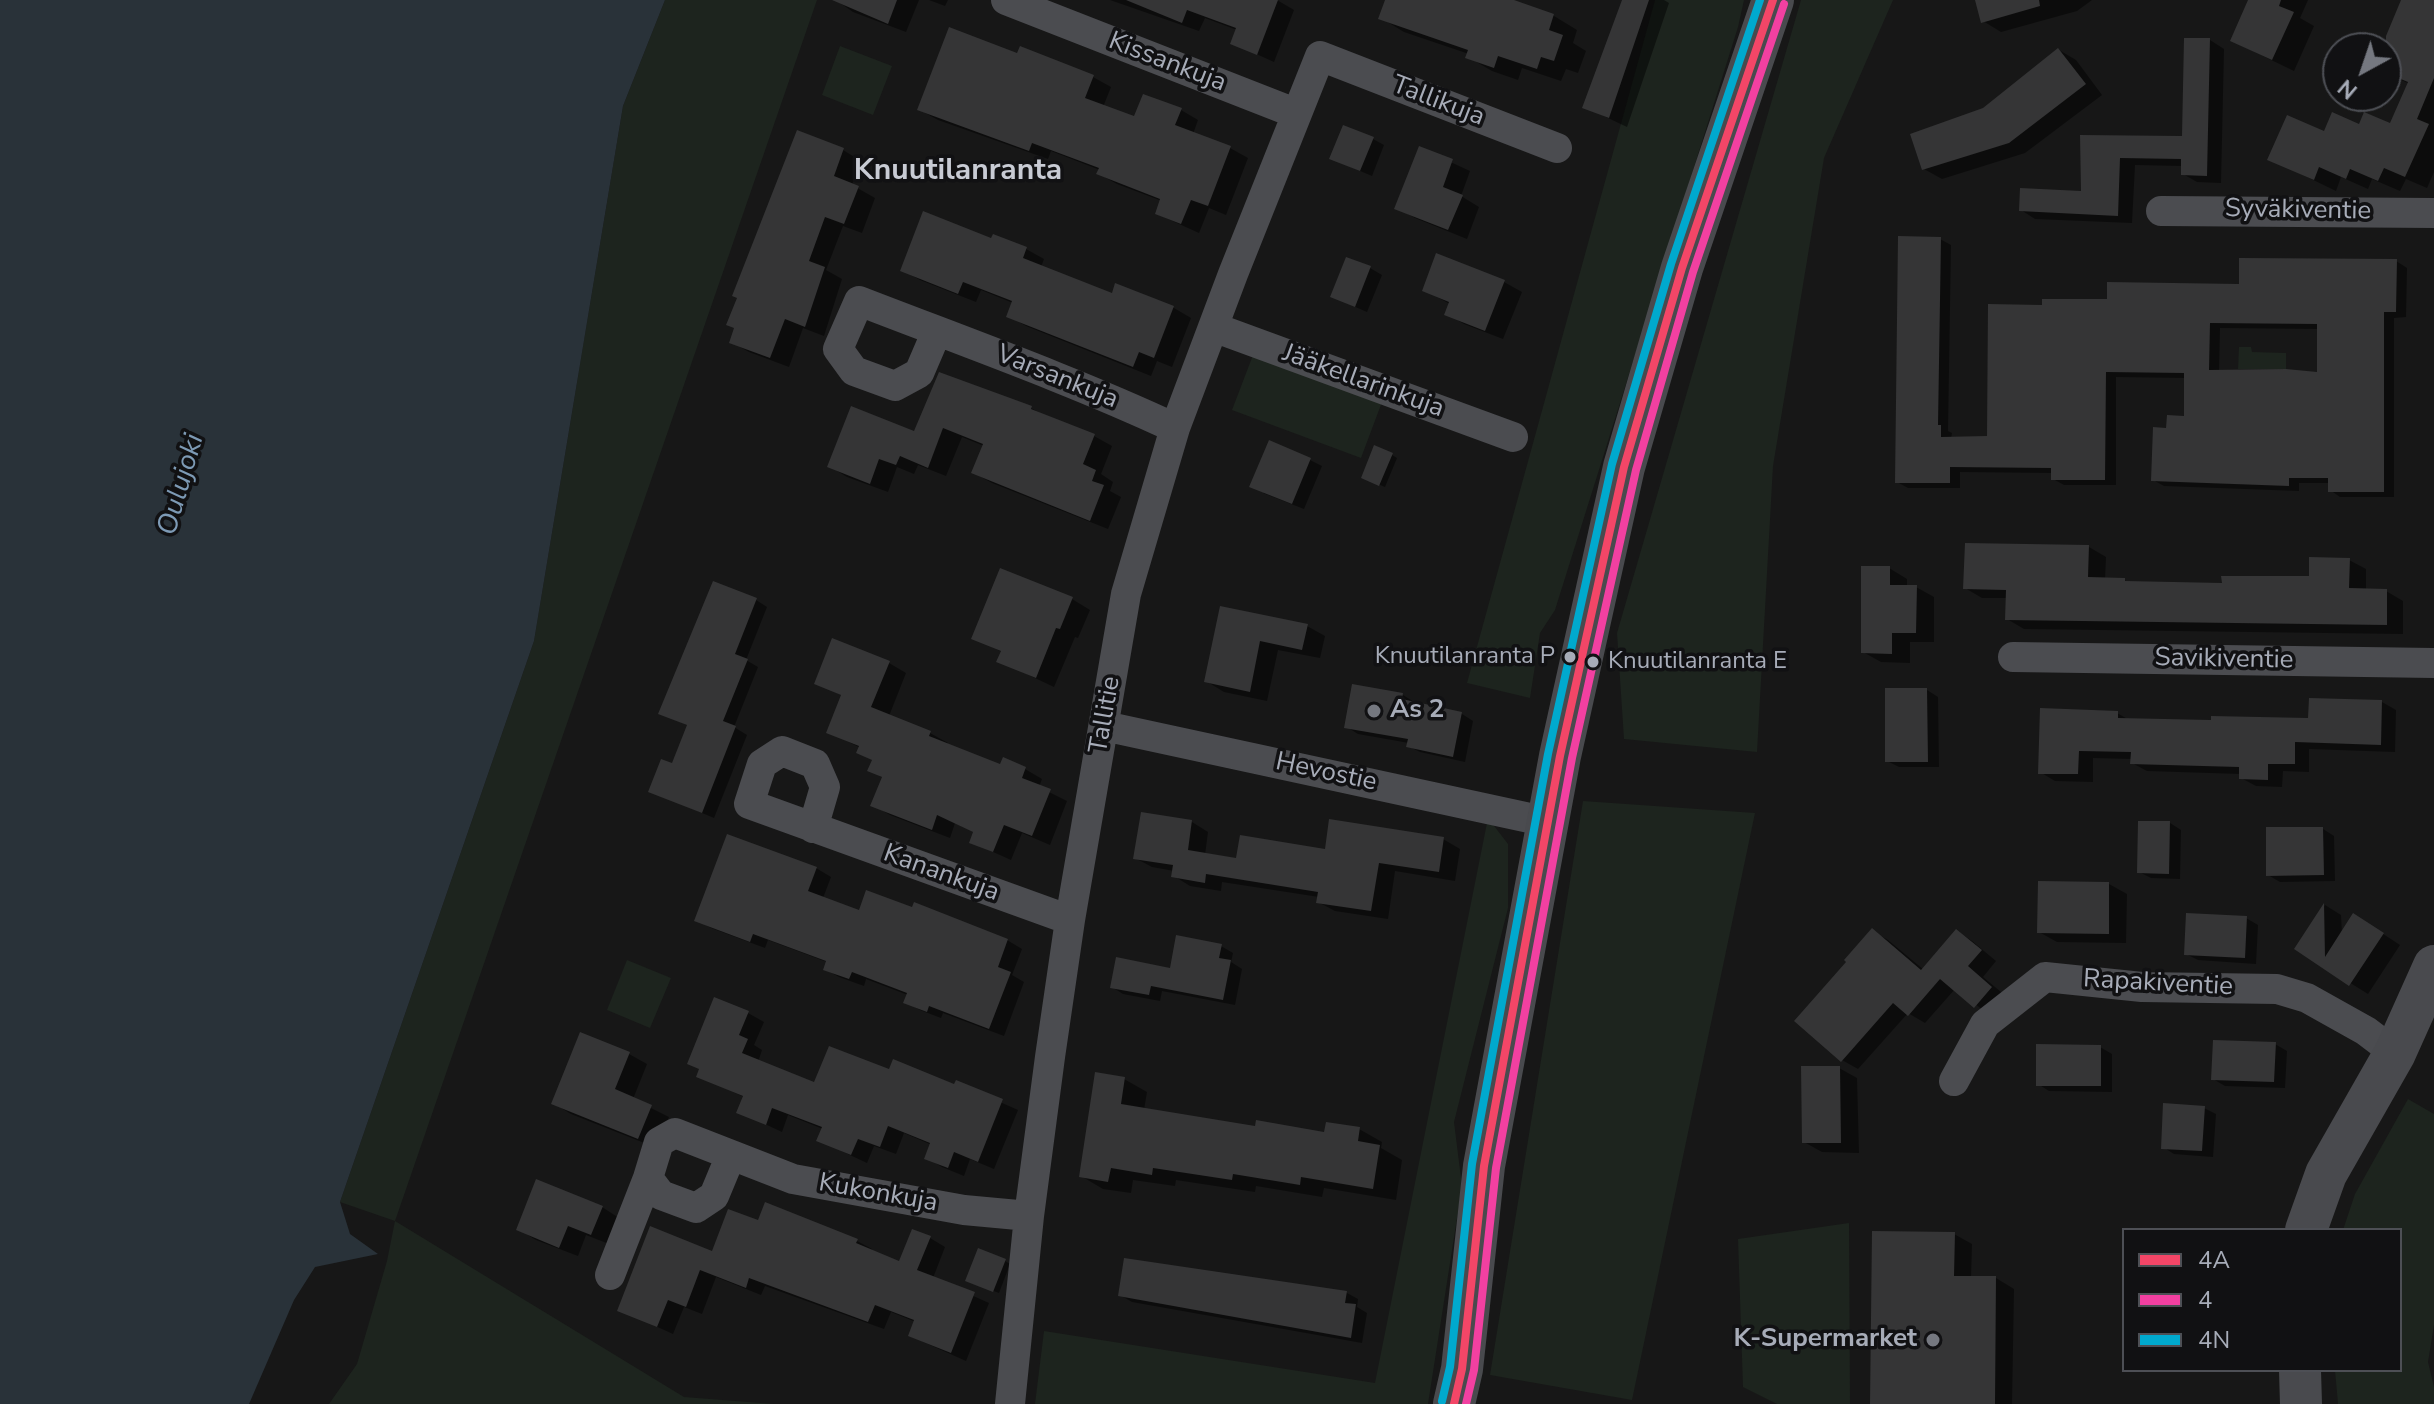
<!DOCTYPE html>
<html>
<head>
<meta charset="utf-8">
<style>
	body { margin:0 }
	#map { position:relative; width:2434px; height:1404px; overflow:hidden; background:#171717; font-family:"Nunito Sans",sans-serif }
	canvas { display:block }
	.legend { position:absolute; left:2122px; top:1228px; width:280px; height:144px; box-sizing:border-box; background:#111113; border:2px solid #4d4f55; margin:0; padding:10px 14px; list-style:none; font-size:24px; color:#a7acb8 }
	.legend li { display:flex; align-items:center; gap:16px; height:40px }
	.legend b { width:40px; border:2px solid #4d4f55 }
	.north { position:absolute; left:2322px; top:32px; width:80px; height:80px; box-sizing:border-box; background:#111113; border:2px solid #4d4f55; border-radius:50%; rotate:220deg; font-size:22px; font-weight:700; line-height:32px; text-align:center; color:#a7acb8 }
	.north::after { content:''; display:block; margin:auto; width:28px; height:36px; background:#757880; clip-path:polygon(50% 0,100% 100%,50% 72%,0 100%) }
</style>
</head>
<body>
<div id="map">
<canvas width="2434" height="1404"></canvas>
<ul class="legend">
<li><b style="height:10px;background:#f34667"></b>4A</li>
<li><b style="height:10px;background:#f240a1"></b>4</li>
<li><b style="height:10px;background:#00a9ce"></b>4N</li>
</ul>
<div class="north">N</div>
</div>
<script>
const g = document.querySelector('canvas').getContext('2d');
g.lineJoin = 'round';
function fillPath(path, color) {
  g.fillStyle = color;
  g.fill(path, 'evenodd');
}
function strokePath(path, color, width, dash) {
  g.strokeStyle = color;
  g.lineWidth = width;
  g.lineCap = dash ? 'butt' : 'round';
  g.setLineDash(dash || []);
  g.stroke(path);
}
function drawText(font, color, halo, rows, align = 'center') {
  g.font = font + ' "Nunito Sans",sans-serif';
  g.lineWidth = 7;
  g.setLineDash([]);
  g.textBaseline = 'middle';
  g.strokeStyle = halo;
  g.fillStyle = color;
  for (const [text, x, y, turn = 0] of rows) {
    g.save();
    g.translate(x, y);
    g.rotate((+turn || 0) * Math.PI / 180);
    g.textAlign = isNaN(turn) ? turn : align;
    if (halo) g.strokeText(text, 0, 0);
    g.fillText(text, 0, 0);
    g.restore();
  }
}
const green = new Path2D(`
	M665,0h152l-422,1221 289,176 90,7h-445l28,-40 30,-103 8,-40 -55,-19 194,-561 89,-535z
	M1655,0h89l-6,27 -183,583 -15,23 -10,65 -63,-15z
	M1801,0h92l-69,158 -51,308 -16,286 -133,-13 -7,-106z
	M840,46l52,20 -19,49 -51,-20z
	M2239,347h12l1,5 34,1v16h-48z
	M1253,355l129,47 -21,56 -129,-48z
	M1583,801l172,12 -123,587 -142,-25z
	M1488,818l20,26v64l-54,214 8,64 -34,218h-393l9,-73 331,52z
	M627,960l44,18 -21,50 -43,-18z
	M2408,1099l26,15v211l-6,37 6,25v17h-96l-3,-34h65v-140h-57l12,-36z
	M1849,1223l1,181h-73l-34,-17 -5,-148z`);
const water = new Path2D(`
	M0,0h665l-42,106 -89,535 -194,561 10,32 28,20 -63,13 -21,33 -45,104h-249z`);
const shadow = new Path2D(`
	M836,0h83l-13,32 -53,-20z
	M929,0h19l-3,6z
	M1110,0h167l17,10 -20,52 -42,-19 5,-13 -32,-12 -6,13z
	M1387,0h121l46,16 23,14 -4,13 13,8 -8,22 -12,-4 -5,12 -39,-13 -4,12 -26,-9 -24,-14 1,-3 -65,-22 -23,-14z
	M1625,0h39l5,3 -42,124 -42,-20z
	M1977,0h115l-15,11 -76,21 -18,-11z
	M2250,0h58l-8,18 14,8 -20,45 -62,-30z
	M2415,0h19v172l-7,16 -21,-9 -6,12 -28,-12 -4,10 -27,-12 -5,14 -66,-32 55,-25 35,-7 31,-1 19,-42 -24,-11v-25h-3l19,-46z
	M2210,40l14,9 -3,134 -24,-1 -14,-8v-8l-48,-1 -3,58 -97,-4 -14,-9 62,-17 -1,-56 102,1z
	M2059,50l17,10 26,35 -77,58 -83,26 -18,-10 60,-60z
	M1018,55l75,22 18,10 -8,20 33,12 45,-9 17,10 -5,14 37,14 18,10 -22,57 -17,-7 -10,25 -42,-19 5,-13 -45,-17 -18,-10 1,-4 -49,-19 -3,8 -110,-39 -18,-10z
	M1373,139l11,6 -12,31 -40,-17z
	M1420,148l50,23 -9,25 18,11 -12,32 -52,-21 -18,-10z
	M843,150l18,11 -9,24 23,13 -13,35 -19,-7 -17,44 16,9 -18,57 -21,-8 -14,39 -40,-15 -18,-10z
	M1940,239l11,6 -3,186 4,2 -1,6 38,-1 55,-131 197,-21 155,-25 11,7 -1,49 -12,1v179h-54l-10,-7v-7h-31v8l-135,-5 -11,-6 15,-50 18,-12v-40l-70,-1v108h-52l-11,-6v-6l-93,-1v16h-52l-11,-6zM2220,328l99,1v45l-100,-2z
	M993,241l33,8 18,10 -3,8 72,28 3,-9 58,22 17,10 -19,49 -15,-6 -6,15 -125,-50 -18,-10 5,-13 -32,-13 -5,12 -56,-22 -18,-10z
	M1370,268l12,7 -15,37 -23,-10z
	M1504,282l18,10 -19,47 -39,-15 -17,-10 3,-10 -26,-14z
	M1031,408l18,10 45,18 18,10 -11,28 12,8 -3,9 11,6 -13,32 -116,-46 -18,-10 10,-27 -22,-9 -16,39 -28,-11 -4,9 -17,-7 -9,25 -41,-15 -18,-11 86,-32z
	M1392,455l5,3 -12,29 -17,-7z
	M1310,460l12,6 -18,43 -41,-16z
	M2089,547l17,10 -1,23h19l6,3 94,2 87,-7 38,-18 17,9v22h20l17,10v33l-379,-5 -17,-10 1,-21h-26l-17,-10z
	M1889,568l18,11v8h9l18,10v45h-24v21l-29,-1 -18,-10z
	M1072,599l18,11 -12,28 -3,-1 -21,50 -55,-26 3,-9 -28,-14z
	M756,600l11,7 -21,53 12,7 -24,60 13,8 -33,83 -64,-27 24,-25 15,-40 -28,-13z
	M1222,608l85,18 18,10 -5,22 -42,-8 -11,51 -43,-9 -18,-11z
	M889,663l17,10 -17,43 41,17 18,10 -1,2 54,22 24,2 17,10 -3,8 28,14 -17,44 -28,-12 -11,27 -40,-18 4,-9 -20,-10 -5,15 -60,-23 -17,-10 10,-27 -13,-8 4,-9 -15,-8 2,-5 -33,-16 15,-36 -27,-13z
	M1927,690l11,7 1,70h-40l-12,-6z
	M1403,695l11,7 48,12 11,7 -8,41 -45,-10 -12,-6 1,-3 -51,-9 -11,-7z
	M2382,702l14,8 -1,42 -86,-3v23l-26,-1 -1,16 -26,-1 -15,-8v-4l-94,-3 -15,-8v-4l-39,-1v24l-38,-1 -15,-9 77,-59 14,8 179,-1z
	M1192,822l16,10 -3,23 33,5 205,-21 17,10 -5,32 -60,-10 -7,48 -53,-8 -17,-9 1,-5 -97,-15 -1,9 -31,-5 -16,-10v-5l-22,-4 -17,-9z
	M2170,823l11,7 -1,49 -29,-1 -12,-6z
	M2323,829l11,7 1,45 -55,1 -12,-7z
	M728,836l88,32 15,9 -8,21 37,14 147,28 15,9 -10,26 12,7 -20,54 -61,-23 -2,5 -21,-8 -14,-8 2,-7 -42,-16 -2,7 -25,-9 -14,-8 2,-7 -59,-22 -3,8 -54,-20 -14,-8z
	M2109,884l18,10 -1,49 -69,-1 -18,-10z
	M2325,905l16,10 1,19 29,-8 29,19 -32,49 -72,-45z
	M2246,918l12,7 -2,39 -58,-4 -12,-6z
	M1872,931l16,9 36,30 33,-39 15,10 24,20 -13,16 24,20 -16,19 -36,-27 -30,34 -17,-10 -50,56 -16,-9 7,-98z
	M1221,946l12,7 -2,9 11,7 -7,36 -73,-14 -2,10 -37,-7 -11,-7 60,-17z
	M748,1013l16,9 -10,23 8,5 -4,12 57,23 75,-13 65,14 2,-3 61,27 -24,59 -24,-10 -6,17 -22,-9 -15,-9 5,-13 -28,-12 -8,21 -22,-8 -7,17 -49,-23 5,-11 -35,-14 -6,17 -43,-20 5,-15 -45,-21z
	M581,1035l48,19 18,10 -14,35 36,18 -12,31 -86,-34 -18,-11z
	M2275,1044l12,7 -2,37 -60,-2 -12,-7z
	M2100,1047l12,7v38l-63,-1 -11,-7z
	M1839,1068l18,10 2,75 -37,-1 -18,-10z
	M1124,1079l23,13 -3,18 113,19 69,5 33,-5 23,13 -1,6 21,12 -6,40 -72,-12 -2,9 -66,-11 -1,6 -79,-12 -1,6 -42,-6 -2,13 -28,-4 -22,-13z
	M2204,1108l12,6 -3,43 -39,-3 -11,-7z
	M602,1207l17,11 -10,26 -23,-9 -8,21 -42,-16 -18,-11z
	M759,1223l98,18 15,8 -1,3 30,11 29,-25 15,9 -12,31 56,25 -23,58 -56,-25 6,-14 -25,-10 -7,17 -119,-43 -4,9 -45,-18 -14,37 -18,-7 -11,27 -53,-24z
	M1954,1234l18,10 -1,34h25l18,11 -2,115h-140z
	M1005,1261l5,3 -11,29 -27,-10z
	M1347,1293l11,6 -1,8 10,6 -5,30 -230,-41 -12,-7z
	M2168,1370h33v2h-30z`);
const building = new Path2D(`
	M832,0h65l-9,24z
	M1126,0h152l-21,55 -27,-11 6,-16 -49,-18 -5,13z
	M1385,0h129l40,14 -5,16 14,5 -9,26 -13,-4 -4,12 -39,-13 -4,12 -29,-10 3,-8 -90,-31z
	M1622,0h27l-40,118 -27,-10z
	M1975,0h64l1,6 -59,17z
	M2248,0h33l-2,6 15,6 -22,48 -42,-19z
	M2401,0h33v78l-17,41 12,5 -24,53 -21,-9 -6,13 -28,-12 -4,10 -27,-12 -5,13 -47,-20 20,-45 37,16 8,-19 27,12 5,-12 26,11 18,-41 -22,-9v-37z
	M949,27l68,26 3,-7 74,29 -9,23 49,18 9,-22 39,14 -7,17 56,21 -23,60 -17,-6 -10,24 -26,-10 5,-15 -64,-25 3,-6 -67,-25 -3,8 -112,-41z
	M2184,38h26l-3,138 -26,-1v-16l-61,-1 -2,58 -99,-5 1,-23 61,3 -1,-56 102,1z
	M2058,48l28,36 -77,59 -87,27 -12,-36 73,-26z
	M1343,125l31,12 -14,34 -31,-12z
	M797,130l47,18 -10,28 25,10 -15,38 -19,-7 -16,44 16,6 -20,60 -20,-8 -15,39 -41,-15 5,-15 -8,-3 11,-27 -5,-2z
	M1419,146l34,13 -10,28 20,8 -15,35 -54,-21z
	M923,211l68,27 2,-4 34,13 -4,11 89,35 3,-10 59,23 -20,52 -15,-6 -6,15 -127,-50 6,-16 -49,-19 -5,12 -58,-23z
	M1898,236l43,1 -3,188h3v12l46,-1 1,-132 54,1v-6h65v-17l132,2v-26l158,1 -1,53h-12v180h-56v-14h-39v8l-138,-5 2,-54 13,1 1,-13 17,1v-43l-78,-1 -1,108h-54v-12l-101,-1v16h-55zM2210,323l107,1v48l-31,-3 -77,1z
	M1436,253l69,27 -20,51 -41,-16 5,-13 -27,-11z
	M1346,257l25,9 -16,41 -25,-10z
	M939,372l93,34 -1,3 64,25 -12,30 13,6 -4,11 12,4 -14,36 -119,-48 12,-29 -40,-16 -15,40 -28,-12 -4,9 -17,-6 -9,25 -43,-17 24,-61 63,25z
	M1269,440l42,18 -19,46 -43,-17z
	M1374,445l19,8 -14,33 -18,-8z
	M1965,543l124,2 -1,32 37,1v3l97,2 -1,-7h88v-19l41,1 -1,30 38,1v36l-382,-5 1,-30 -43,-1z
	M1861,566h29v19h27l-1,48h-24v21l-31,-1z
	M1000,568l73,29 -13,32 -4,-1 -20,50 -40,-16 5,-11 -30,-12z
	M713,581l44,17 -22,56 13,5 -25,62 13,5 -34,87 -54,-21 13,-33 11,4 15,-38 -29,-11z
	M1220,606l88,18 -6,26 -42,-9 -10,51 -46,-10z
	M832,638l58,23 -19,46 60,24 -2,5 71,28 3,-7 23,10 -4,11 29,11 -19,47 -28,-11 -11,27 -24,-9 4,-11 -36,-17 -5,15 -62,-24 12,-29 -15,-6 5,-11 -16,-7 3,-7 -33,-13 15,-38 -27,-11z
	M1352,684l51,9 -1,6 60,13 -9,45 -47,-10 2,-8 -64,-11z
	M1885,688h42l1,74h-43z
	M2309,698l73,2 -1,45 -86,-3v22h-27v16l-29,-1v-12l-109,-3 1,-12 -52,-1 -1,23h-40l2,-66 78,3v7l93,2v-4l97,2z
	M1141,812l51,8 -4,30 48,8 4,-23 85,14 4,-30 115,18 -5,35 -60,-9 -8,48 -55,-8 2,-11 -112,-18 -1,9 -34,-6 2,-12 -40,-6z
	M2138,821h32l-1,53 -32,-1z
	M2266,827h57l1,48 -58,1z
	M727,834l90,33 -9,24 51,19 7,-20 46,17 2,-5 94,37 -10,28 13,5 -22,57 -60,-23 -2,6 -24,-9 4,-10 -55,-21 -3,7 -26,-9 3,-9 -73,-27 -3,8 -56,-21z
	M2038,881l71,1v52l-72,-1z
	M2324,903l1,54 28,-44 31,20 -35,53 -55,-37z
	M2186,913l61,3 -2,42 -61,-3z
	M1872,928l49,42 35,-41 26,21 -14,16 24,21 -18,21 -34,-29 -32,37 -15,-13 -52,59 -47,-41 52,-59 -2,-2z
	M1176,935l46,9 -3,14 12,2 -8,40 -72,-14 -2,9 -39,-7 6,-31 54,11z
	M714,997l35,14 -10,24 9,4 -6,14 72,29 15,-36 60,23 4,-10 61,25 2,-4 47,19 -25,63 -24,-10 -6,16 -24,-9 6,-16 -42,-17 -8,21 -22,-8 -7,16 -35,-14 6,-14 -50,-19 -6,17 -30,-12 7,-17 -47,-19 3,-8 -12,-5z
	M580,1032l50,20 -15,37 37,16 -14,34 -87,-35z
	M2213,1040l63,2 -2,40 -63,-2z
	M2036,1044l65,1v41h-65z
	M1801,1066h39l1,77h-39z
	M1095,1072l30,5 -4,27 134,22 1,-6 68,12 2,-10 34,5 -2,14 22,4 -7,44 -72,-12 -1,8 -67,-11 -1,6 -79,-12 -1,7 -41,-7 -3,14 -29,-5z
	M2163,1103l42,3 -3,45 -41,-2z
	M536,1179l67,27 -12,29 -23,-9 -9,22 -43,-18z
	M765,1202l93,37 -2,4 43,18 13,-32 19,7 -14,34 58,22 -24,61 -43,-17 6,-16 -39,-15 -7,17 -119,-44 -3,10 -46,-18 -14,37 -18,-7 -11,27 -40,-16 33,-85 62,25 16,-42 30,11z
	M1872,1231l83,1 -1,44h42l-1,128h-125z
	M978,1248l28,11 -13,33 -28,-11z
	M1124,1258l223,33 -2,12 11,1 -5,34 -233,-42z`);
const street = new Path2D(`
	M1006,0l289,113
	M2161,211l273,2
	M1213,327l300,110
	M937,331l-18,42 -24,13 -41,-15 -16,-22 21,-48c106,41 213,79 316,127
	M2013,657l421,6
	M1104,726l444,96
	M813,828l12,-41 -10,-23 -33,-13 -20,13 -13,40 321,116
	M1954,1081l31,-57 60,-47 97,10 135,2 30,9 59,33 29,22
	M731,1155l-17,41 -18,12 -35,-13 -13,-17 11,-36 16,-9 118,46 171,31 65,6
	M610,1275l38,-97
	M1010,1404l19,-188 21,-159 20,-137 56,-326 49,-166 58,-154 87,-218 237,92`);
const secondary = new Path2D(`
	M2306,1230l20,-56 69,-121 39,-87
	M2300,1370l1,34
	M1454,1404l8,-35 22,-203 76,-410 64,-289 58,-199 91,-268`);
const bus1 = new Path2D(`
	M1454,1404l8,-35 22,-203 76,-410 64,-289 58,-199 91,-268`);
const bus2 = new Path2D(`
	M1466,1404l8,-34 22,-202 76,-410 64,-288 57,-198 91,-268`);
const bus3 = new Path2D(`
	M1442,1401l8,-34 22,-203 76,-410 64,-290 59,-200 89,-264`);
const markers = [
	[1570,657,7,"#a7acb8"],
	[1593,662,7,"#a7acb8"],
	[1374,711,8,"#757880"],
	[1933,1340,8,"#757880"]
];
const busNames = [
	["Knuutilanranta P",1555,657],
	["Knuutilanranta E",1608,662,"left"]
];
const streetNames = [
	["Kissankuja",1167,63,21],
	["Tallikuja",1438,102,21],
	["Syväkiventie",2298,211,1],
	["Varsankuja",1057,378,22],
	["Jääkellarinkuja",1363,382,20],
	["Savikiventie",2224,660,1],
	["Tallitie",1106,715,-80],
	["Hevostie",1326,773,12],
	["Kanankuja",941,874,20],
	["Rapakiventie",2158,984,3],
	["Kukonkuja",878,1194,10]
];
const poiNames = [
	["As 2",1390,711],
	["K-Supermarket",1917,1340,"right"]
];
const waterNames = [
	["Oulujoki",182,485,-74]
];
const quarterNames = [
	["Knuutilanranta",958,172]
];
fillPath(green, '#1d241e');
fillPath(water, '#293239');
fillPath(shadow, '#0007');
fillPath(building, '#353536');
strokePath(street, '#4b4c50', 30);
strokePath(secondary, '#494a4e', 42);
strokePath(bus1, '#f34667', 8);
strokePath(bus2, '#f240a1', 8);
strokePath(bus3, '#00a9ce', 8);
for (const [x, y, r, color] of markers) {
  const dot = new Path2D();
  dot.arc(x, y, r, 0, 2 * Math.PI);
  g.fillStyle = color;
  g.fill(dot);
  strokePath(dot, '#111113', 3);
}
drawText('24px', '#a7acb8', '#111113', busNames, 'right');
drawText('26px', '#a7acb8', '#111113', streetNames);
drawText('bold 26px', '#a7acb8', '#111113', poiNames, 'left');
drawText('italic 28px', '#7d9ab5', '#111113', waterNames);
drawText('bold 30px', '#c8cbd4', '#111113', quarterNames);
</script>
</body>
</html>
